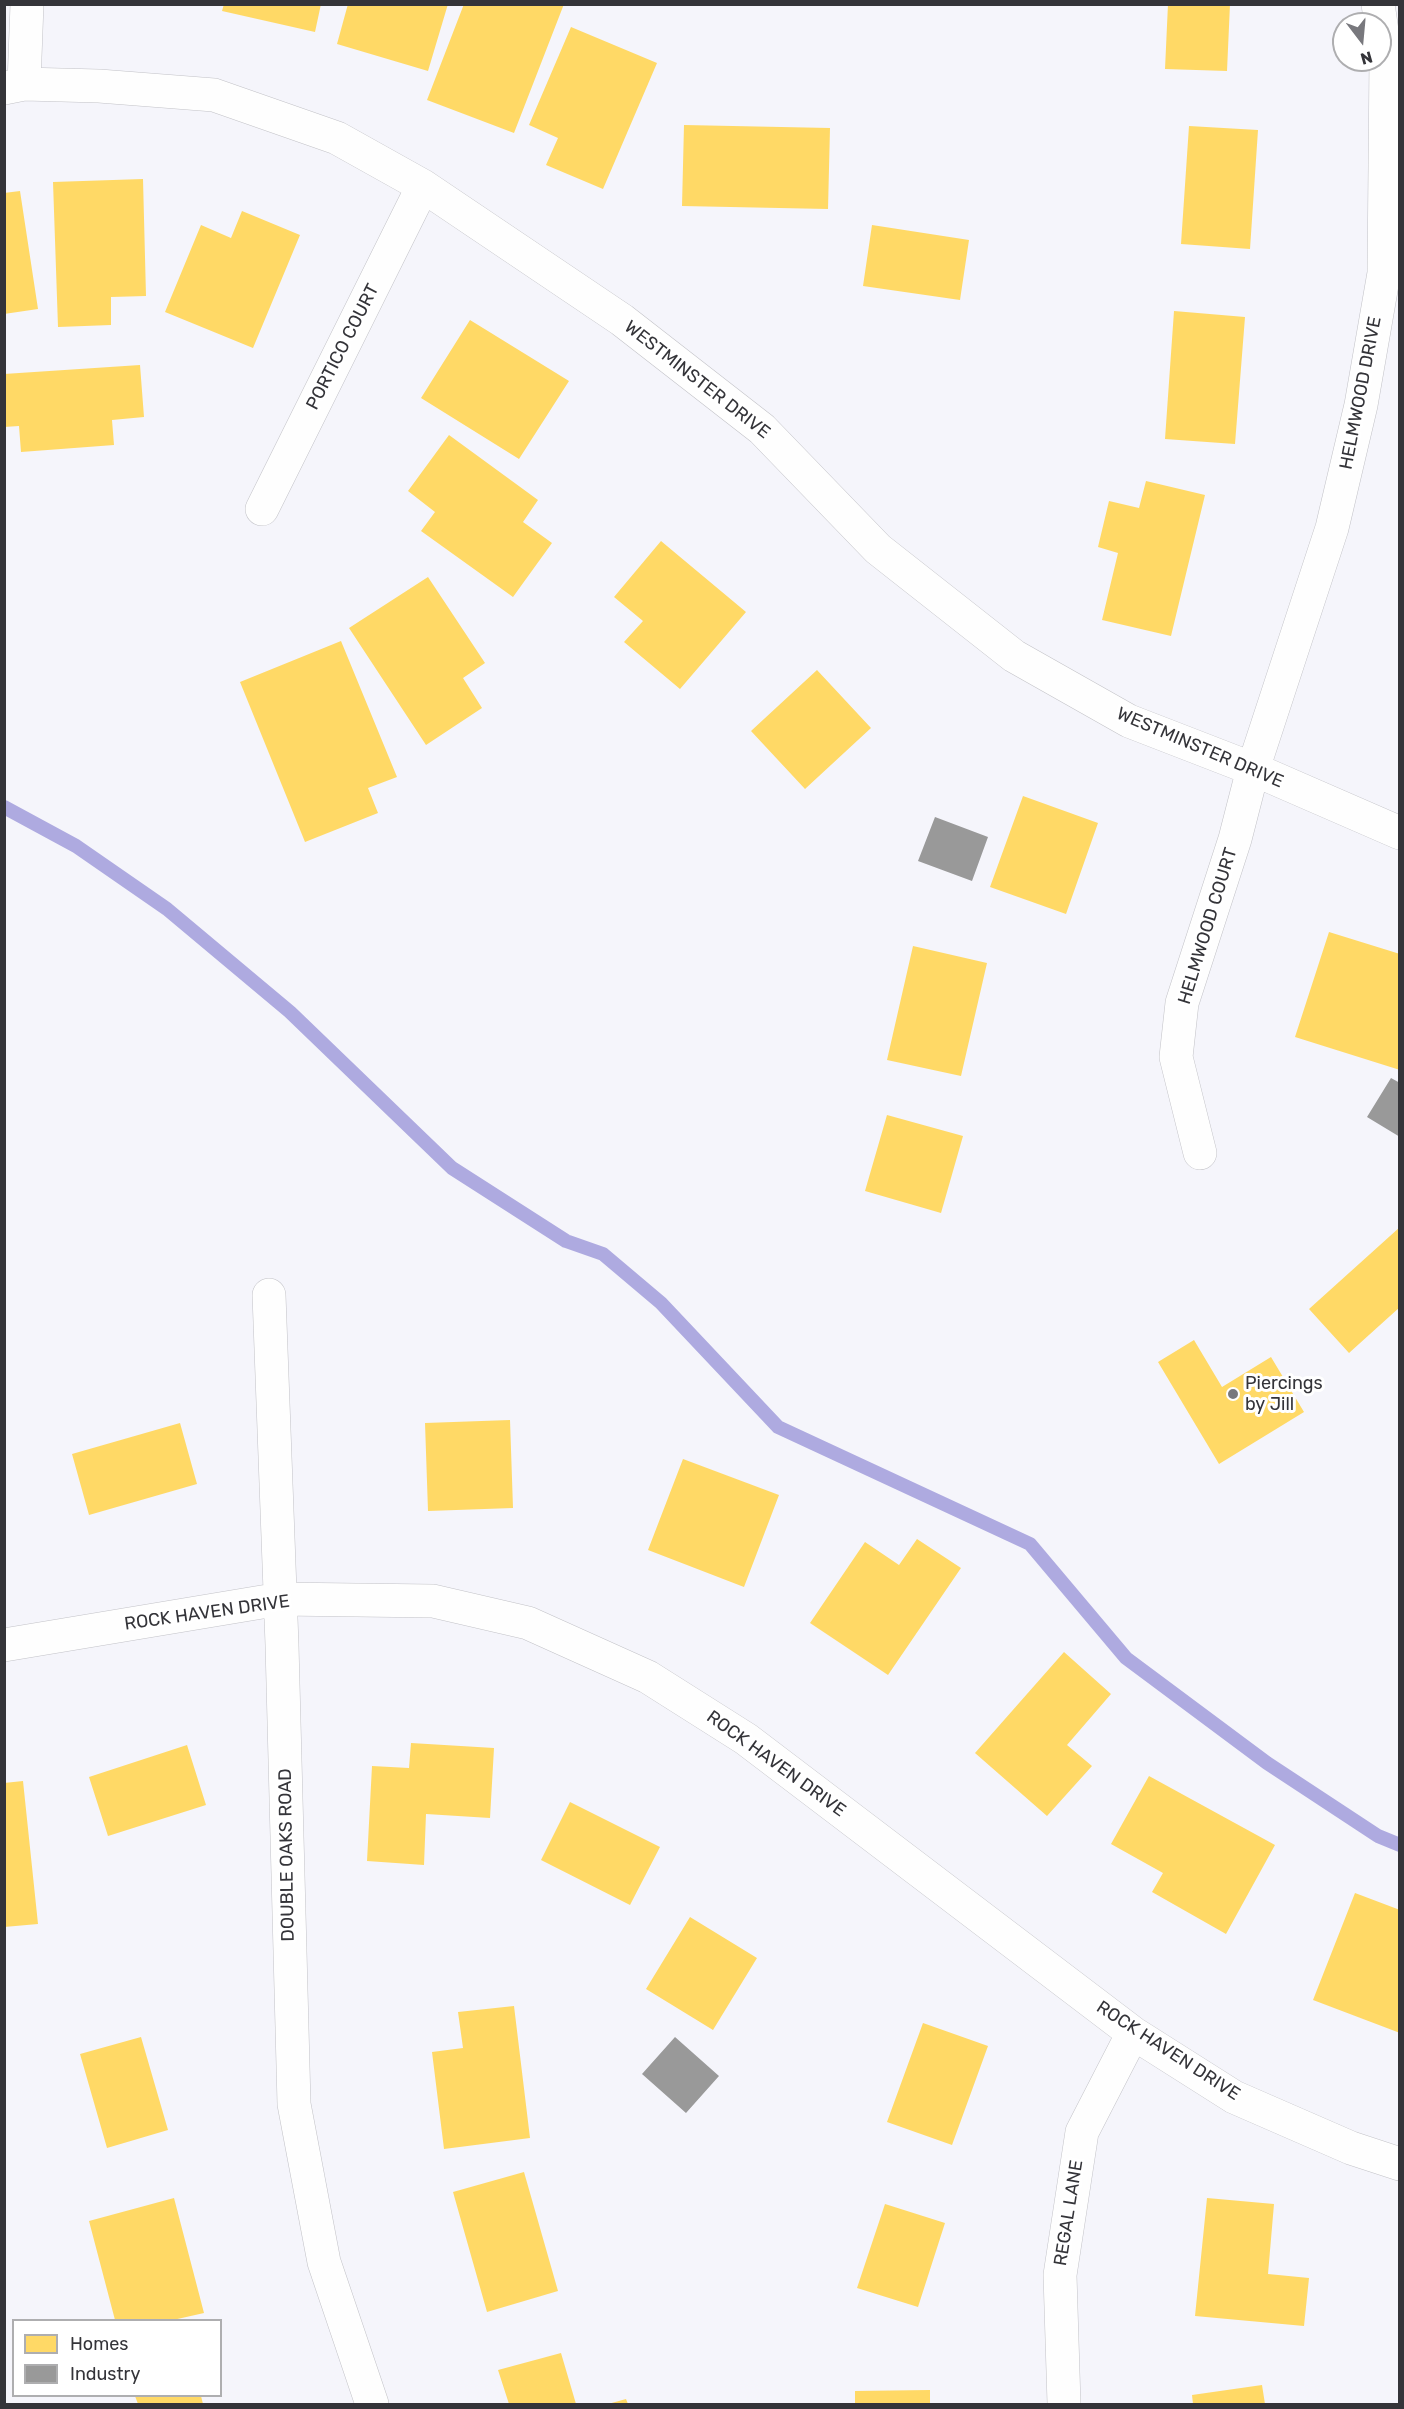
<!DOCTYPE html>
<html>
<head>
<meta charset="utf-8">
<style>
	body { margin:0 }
	#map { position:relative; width:1404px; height:2409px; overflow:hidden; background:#f5f5fb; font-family:Rubik,sans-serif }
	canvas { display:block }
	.frame { position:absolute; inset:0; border:6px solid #343439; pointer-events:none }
	.legend { position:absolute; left:12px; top:2319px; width:210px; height:78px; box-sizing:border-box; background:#fff; border:2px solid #aeaeb0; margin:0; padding:8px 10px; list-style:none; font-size:18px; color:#343439 }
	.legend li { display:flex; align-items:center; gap:12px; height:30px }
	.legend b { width:30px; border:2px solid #aeaeb0 }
	.north { position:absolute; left:1332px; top:12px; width:60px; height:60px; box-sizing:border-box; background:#fff; border:2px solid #aeaeb0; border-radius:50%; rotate:164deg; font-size:16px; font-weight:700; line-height:24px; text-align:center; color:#343439 }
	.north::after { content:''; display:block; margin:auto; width:21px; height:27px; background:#78787d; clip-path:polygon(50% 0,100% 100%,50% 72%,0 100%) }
</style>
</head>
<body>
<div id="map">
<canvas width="1404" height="2409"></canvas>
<div class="frame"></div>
<ul class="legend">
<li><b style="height:16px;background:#ffd966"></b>Homes</li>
<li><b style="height:16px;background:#999"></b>Industry</li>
</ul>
<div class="north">N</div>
</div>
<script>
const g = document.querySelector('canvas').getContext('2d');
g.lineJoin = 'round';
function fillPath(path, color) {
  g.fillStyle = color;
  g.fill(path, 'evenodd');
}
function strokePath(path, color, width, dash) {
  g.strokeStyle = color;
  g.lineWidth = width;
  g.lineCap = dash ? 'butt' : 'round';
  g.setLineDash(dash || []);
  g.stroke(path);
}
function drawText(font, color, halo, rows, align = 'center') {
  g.font = font + ' Rubik,sans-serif';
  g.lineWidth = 6;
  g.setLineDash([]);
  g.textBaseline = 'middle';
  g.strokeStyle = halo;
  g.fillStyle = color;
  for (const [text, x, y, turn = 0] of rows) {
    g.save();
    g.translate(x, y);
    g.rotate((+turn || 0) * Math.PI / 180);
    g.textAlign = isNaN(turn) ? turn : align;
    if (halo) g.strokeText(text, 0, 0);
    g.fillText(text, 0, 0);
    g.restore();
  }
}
const homes = new Path2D(`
	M224,4h97l-6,28 -93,-21z
	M348,4h100l-20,67 -91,-27z
	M464,4h100l-50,129 -87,-33z
	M1168,4h62l-3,67 -62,-2z
	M571,27l86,36 -54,126 -57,-24 12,-27 -29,-13z
	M684,125l146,3 -2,81 -146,-3z
	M1189,126l69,4 -8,119 -69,-5z
	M143,179l3,117 -35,1v28l-53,2 -5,-145z
	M20,191l18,118 -34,5v-121z
	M242,211l58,24 -47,113 -88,-36 36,-87 30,13z
	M872,225l97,15 -9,60 -97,-14z
	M1174,311l71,6 -10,127 -70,-5z
	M470,320l99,61 -50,78 -98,-61z
	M140,365l4,52 -32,3 2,25 -93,7 -2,-26 -15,1v-53z
	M449,435l89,65 -15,22 29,21 -39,54 -92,-66 14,-19 -27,-21z
	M1146,481l59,14 -34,141 -69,-16 16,-67 -20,-6 11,-46 30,7z
	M661,541l85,71 -66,77 -56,-47 19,-21 -29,-24z
	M428,577l57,86 -22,15 19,30 -56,37 -77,-117z
	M341,641l56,136 -29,11 10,25 -73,29 -65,-160z
	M817,670l54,58 -66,61 -54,-58z
	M1023,796l75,27 -32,91 -76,-27z
	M1329,932l71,22v116l-105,-33z
	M913,946l74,17 -26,113 -74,-16z
	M887,1115l76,21 -22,77 -76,-22z
	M1400,1227v80l-51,46 -40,-44z
	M1194,1340l28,47 49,-30 33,55 -85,52 -61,-102z
	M510,1420l3,88 -85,3 -3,-88z
	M180,1423l17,61 -108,31 -17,-61z
	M683,1459l96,36 -35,92 -96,-37z
	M917,1539l44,29 -73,107 -78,-52 55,-81 34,23z
	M1064,1652l47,42 -44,51 25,21 -45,50 -72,-63z
	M411,1743l83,5 -4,70 -64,-4 -2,51 -57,-4 5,-95 37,2z
	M187,1745l19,60 -98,31 -19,-59z
	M1149,1776l126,69 -49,89 -74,-42 11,-19 -52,-29z
	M23,1781l15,143 -34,3v-144z
	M570,1802l90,45 -30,58 -89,-45z
	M1355,1893l45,17v123l-87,-33z
	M690,1917l67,41 -44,72 -67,-41z
	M514,2006l16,132 -86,11 -12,-97 31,-4 -5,-36z
	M923,2023l65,23 -36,99 -65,-23z
	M141,2037l27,93 -61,18 -27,-94z
	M524,2172l34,119 -71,21 -34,-120z
	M174,2198l30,115 -31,7h-58l-26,-99z
	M1207,2198l67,6 -6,70 41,4 -5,48 -109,-10z
	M885,2204l60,19 -27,84 -61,-19z
	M561,2353l15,51h-67l-11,-34z
	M1262,2385l3,19h-72l-1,-9z
	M930,2390v14h-75v-13z
	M135,2396h66l2,8h-65z
	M626,2399l2,5h-20z`);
const industry = new Path2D(`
	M935,817l53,20 -16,44 -54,-20z
	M1391,1078l9,5v54l-33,-20z
	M675,2037l44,39 -33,37 -44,-39z`);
const stream = new Path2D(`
	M4,807l72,39 91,63 123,103 162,156 114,73 37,13 58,49 117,124 252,117 96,114 141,105 111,73 22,9`);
const minor = new Path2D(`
	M24,84l3,-80
	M4,88l20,-4 75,2 115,9 123,43 86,48 199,134 140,109 116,120 136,107 115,65 124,48 147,64
	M262,509l161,-323
	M1200,1153l-24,-96 6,-54 53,-164 18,-70 79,-241 29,-123 23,-132 2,-215 -8,-54
	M269,1295l13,350 12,459 30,158 48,142
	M4,1645l276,-46 153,2 95,22 120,54 98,62 387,294 101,64 117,51 49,16
	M1064,2404l-4,-129 22,-143 51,-99`);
const markers = [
	[1233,1394,6,"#78787d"]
];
const streetNames = [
	["PORTICO COURT",343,347,-63],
	["WESTMINSTER DRIVE",697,380,38],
	["HELMWOOD DRIVE",1361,393,-79],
	["WESTMINSTER DRIVE",1200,748,23],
	["HELMWOOD COURT",1208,926,-73],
	["ROCK HAVEN DRIVE",207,1613,-8],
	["ROCK HAVEN DRIVE",776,1764,36],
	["DOUBLE OAKS ROAD",287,1855,-91],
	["ROCK HAVEN DRIVE",1168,2051,33],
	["REGAL LANE",1069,2213,-81]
];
const poiNames = [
	["Piercings",1245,1384],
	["by Jill",1245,1405]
];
fillPath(homes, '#ffd966');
fillPath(industry, '#999');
strokePath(stream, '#aeaae0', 14);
strokePath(minor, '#c2c2c7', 34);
strokePath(minor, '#fefefe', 33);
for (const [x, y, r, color] of markers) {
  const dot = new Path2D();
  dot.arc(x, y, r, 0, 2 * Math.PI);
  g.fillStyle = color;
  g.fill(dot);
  strokePath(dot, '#fff', 2);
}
drawText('18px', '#343439', '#fff', streetNames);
drawText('18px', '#343439', '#fff', poiNames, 'left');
</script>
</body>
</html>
